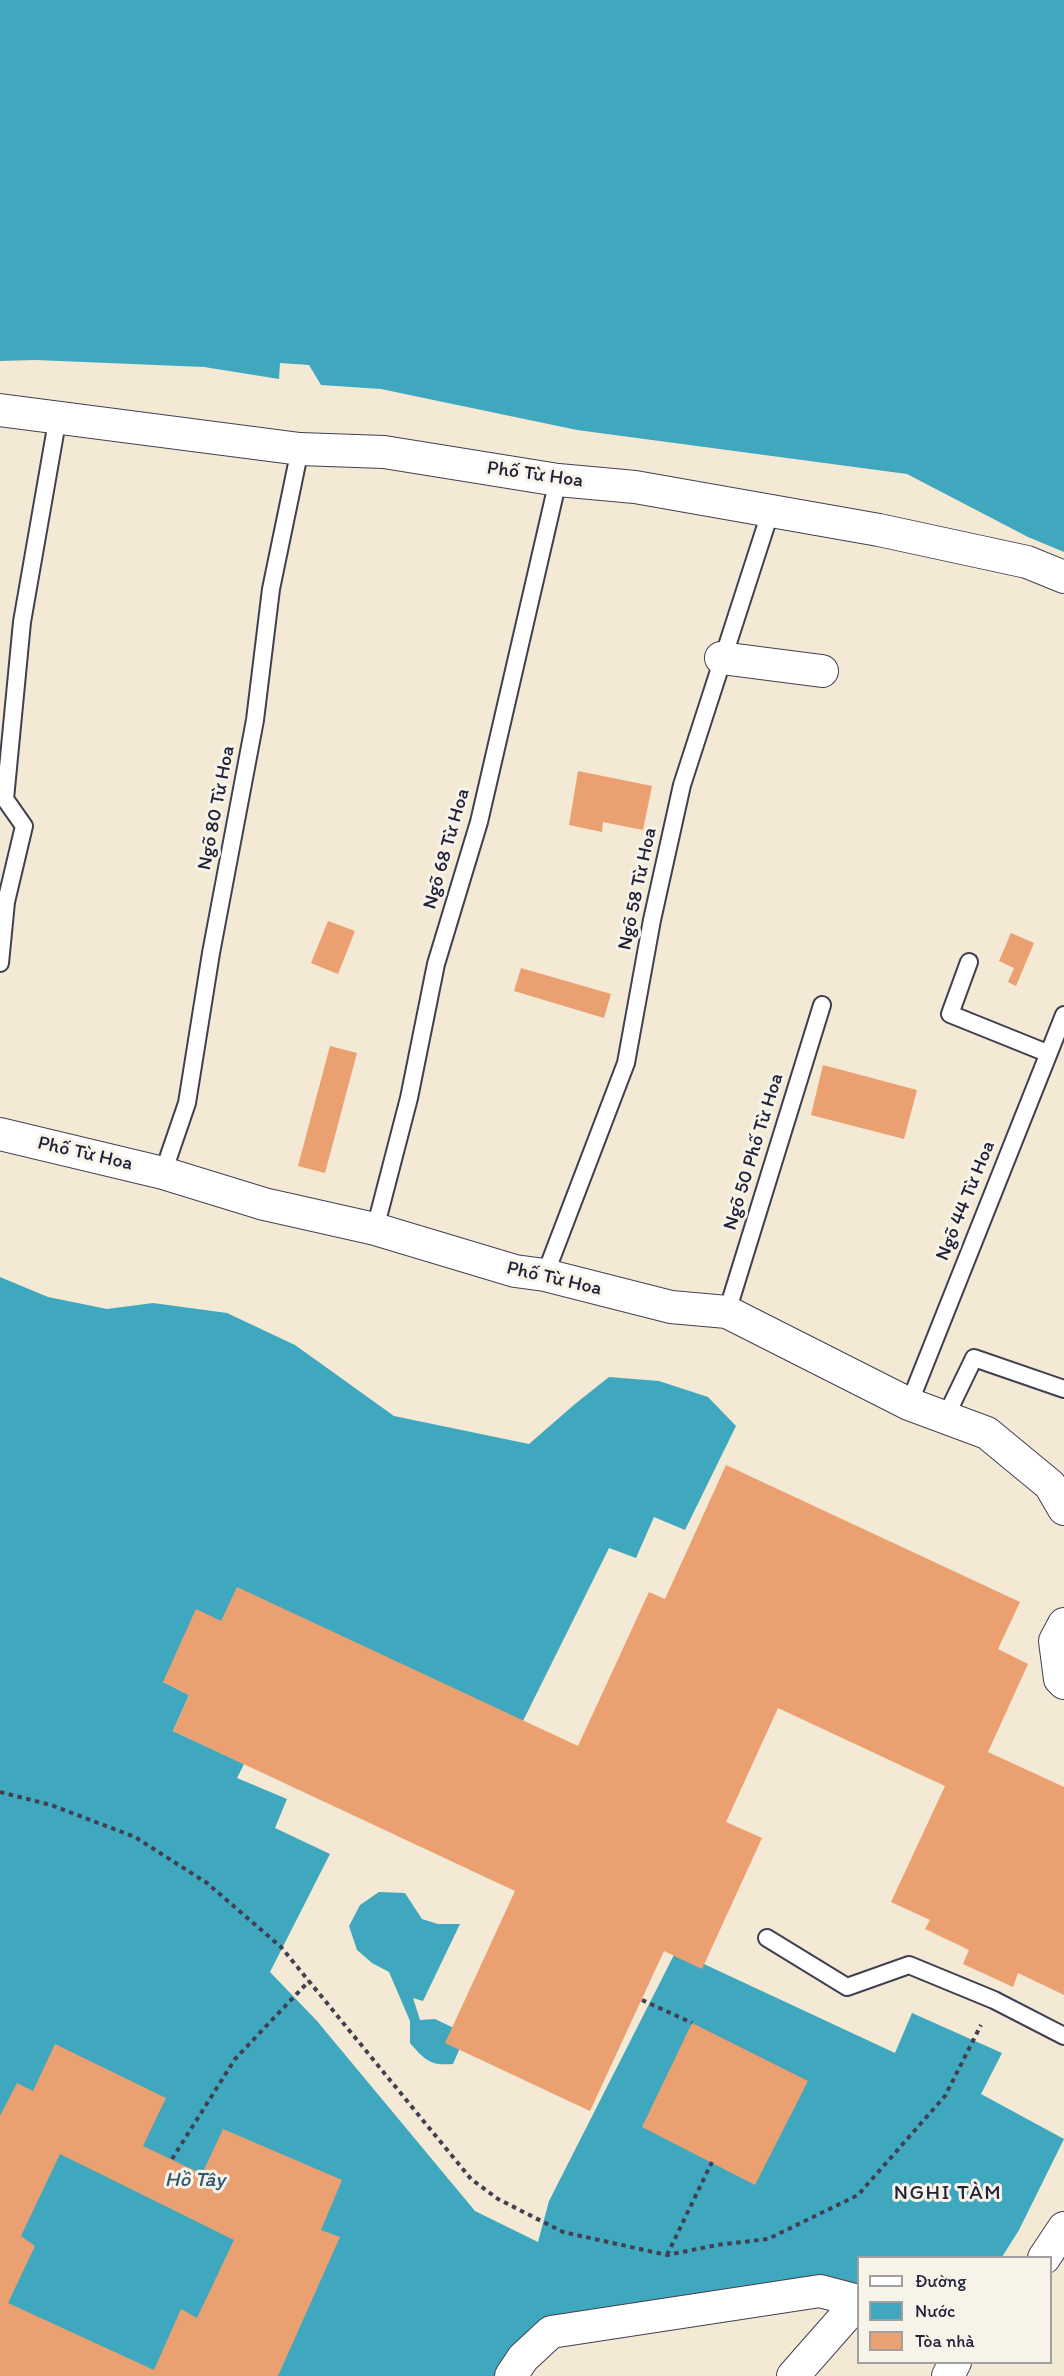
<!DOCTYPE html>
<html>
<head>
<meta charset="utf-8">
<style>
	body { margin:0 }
	#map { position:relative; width:1064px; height:2376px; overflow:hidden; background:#f3e9d4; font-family:Itim,sans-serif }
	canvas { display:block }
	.legend { position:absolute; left:857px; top:2256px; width:195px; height:108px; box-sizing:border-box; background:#f7f3e8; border:2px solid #a29fa3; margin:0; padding:8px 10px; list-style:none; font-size:18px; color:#22223b }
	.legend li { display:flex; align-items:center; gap:12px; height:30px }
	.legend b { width:30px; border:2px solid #a29fa3 }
</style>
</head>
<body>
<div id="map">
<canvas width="1064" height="2376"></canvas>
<ul class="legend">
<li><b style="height:8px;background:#fff"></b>Đường</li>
<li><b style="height:16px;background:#3fa8bf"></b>Nước</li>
<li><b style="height:16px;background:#eaa070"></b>Tòa nhà</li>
</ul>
</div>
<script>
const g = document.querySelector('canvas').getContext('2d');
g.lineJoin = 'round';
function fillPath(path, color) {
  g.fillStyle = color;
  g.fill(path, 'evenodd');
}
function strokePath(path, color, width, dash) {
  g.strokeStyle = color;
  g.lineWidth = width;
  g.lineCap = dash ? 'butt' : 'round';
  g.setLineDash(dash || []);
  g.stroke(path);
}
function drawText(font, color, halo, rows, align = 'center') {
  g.font = font + ' Itim,sans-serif';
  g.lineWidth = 6;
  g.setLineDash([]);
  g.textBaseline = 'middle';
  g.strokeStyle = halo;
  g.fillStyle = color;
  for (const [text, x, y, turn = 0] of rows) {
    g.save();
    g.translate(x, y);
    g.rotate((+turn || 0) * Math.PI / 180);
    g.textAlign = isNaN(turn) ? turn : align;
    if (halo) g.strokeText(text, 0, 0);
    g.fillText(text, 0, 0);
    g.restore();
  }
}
const water = new Path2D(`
	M0,0h1064v552l-36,-15 -121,-63 -330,-44 -196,-41 -60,-4 -12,-20 -29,-2 -1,16 -75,-12 -169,-7 -35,1z
	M0,1277l48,20 59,12 46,-6 74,10 68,32 99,71 135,28 46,-40 34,-27 50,4 49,16 28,29 -51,104 -31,-13 -18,41 -27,-10 -86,173 -302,-100 -58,61 26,13 -16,36 71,33 -7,14 50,21 -12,29 55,26 -60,118 47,49 158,190 63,31 11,-41 127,-250 219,102 17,-40 90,40 -21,41 83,45 -45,91 -17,27 -144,1v35l-131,4 -153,15 -63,42 -14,22h-497z
	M379,1892l26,1 17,26 16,5h22l-37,77 -10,-3 7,22 15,-1 23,11 5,11 -10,23c-23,2 -28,-4 -43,-21v-22l-21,-49 -17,-9 -15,-13 -8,-24 11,-21z`);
const building = new Path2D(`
	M578,771l74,15 -9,44 -40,-8 -1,10 -33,-7z
	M328,921l27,10 -17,43 -27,-11z
	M1011,933l23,10 -18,43 -8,-4 6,-14 -15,-7z
	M521,968l90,26 -7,24 -90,-27z
	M330,1046l27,7 -32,120 -27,-7z
	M823,1065l94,25 -13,49 -93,-24z
	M726,1465l294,137 -22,47 30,15 -40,88 76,35v208l-46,-22 -5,14 -50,-23 6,-14 -44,-21 5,-9 -39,-18 54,-116 -167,-78 -52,114 36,16 -60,131 -38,-18 -74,160 -145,-68 70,-152 -342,-160 16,-36 -26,-13 33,-73 25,12 16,-34 341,159 71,-154 16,7z
	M692,2023l116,58 -53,104 -113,-58z
	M55,2044l111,54 -23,48 59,28 21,-45 119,51 -21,50 19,7 -62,139h-278v-260l17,-33 16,8zM60,2154l174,86 -37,78 -16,-9 -27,61 -146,-67 27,-57 -14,-10z`);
const path = new Path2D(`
	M0,1792l51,13 84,32 72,46 74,64 190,232 27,20 65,33 104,23 50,-10 51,-6 90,-44 87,-99 36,-71
	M642,2000l50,23
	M172,2159l63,-100 74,-78
	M667,2255l45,-93`);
const service = new Path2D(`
	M969,962l-19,52 97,39
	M0,963l6,-61 18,-76 -19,-27 17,-177 36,-206
	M163,1173l24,-70 24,-150 44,-233 16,-131 29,-140
	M375,1229l34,-131 27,-134 43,-142 79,-342
	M545,1275l81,-212 26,-143 30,-135 89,-275
	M727,1312l95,-307
	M909,1404l155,-389
	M945,1418l29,-60 90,31
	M767,1938l80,49 62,-22 85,35 70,36`);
const minor = new Path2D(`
	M0,410l300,39 84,3 174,28 77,7 244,43 148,32 37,15
	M721,658l101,13
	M0,1134l163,39 101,31 111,25 140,42 30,4 126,32 56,5 182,92 78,29 63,52 14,24
	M1064,1624l-9,17 5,38 4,4
	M1044,2258l20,-30
	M511,2376l12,-18 28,-26 269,-41 38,10
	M793,2376l65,-74
	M948,2376l7,-14`);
const streetNames = [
	["Phố Từ Hoa",535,475,8],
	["Ngõ 80 Từ Hoa",217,808,-79],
	["Ngõ 68 Từ Hoa",447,849,-74],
	["Ngõ 58 Từ Hoa",638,889,-78],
	["Ngõ 50 Phố Từ Hoa",754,1152,-73],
	["Phố Từ Hoa",85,1154,13],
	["Ngõ 44 Từ Hoa",966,1201,-68],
	["Phố Từ Hoa",554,1279,13]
];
const waterNames = [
	["Hồ Tây",195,2181]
];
const neighbourhoodNames = [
	["NGHI TÀM",948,2194]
];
fillPath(water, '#3fa8bf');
fillPath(building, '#eaa070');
strokePath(service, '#414052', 20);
strokePath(minor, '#414052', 34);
strokePath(path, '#414052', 4, [4.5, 4.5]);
strokePath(service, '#fff', 16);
strokePath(minor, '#fff', 32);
drawText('20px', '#22223b', '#f7f3e8', streetNames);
drawText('italic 21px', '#2e5870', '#f7f3e8', waterNames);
g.letterSpacing = '1.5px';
drawText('21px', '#22223b', '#f7f3e8', neighbourhoodNames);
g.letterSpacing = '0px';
</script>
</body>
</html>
